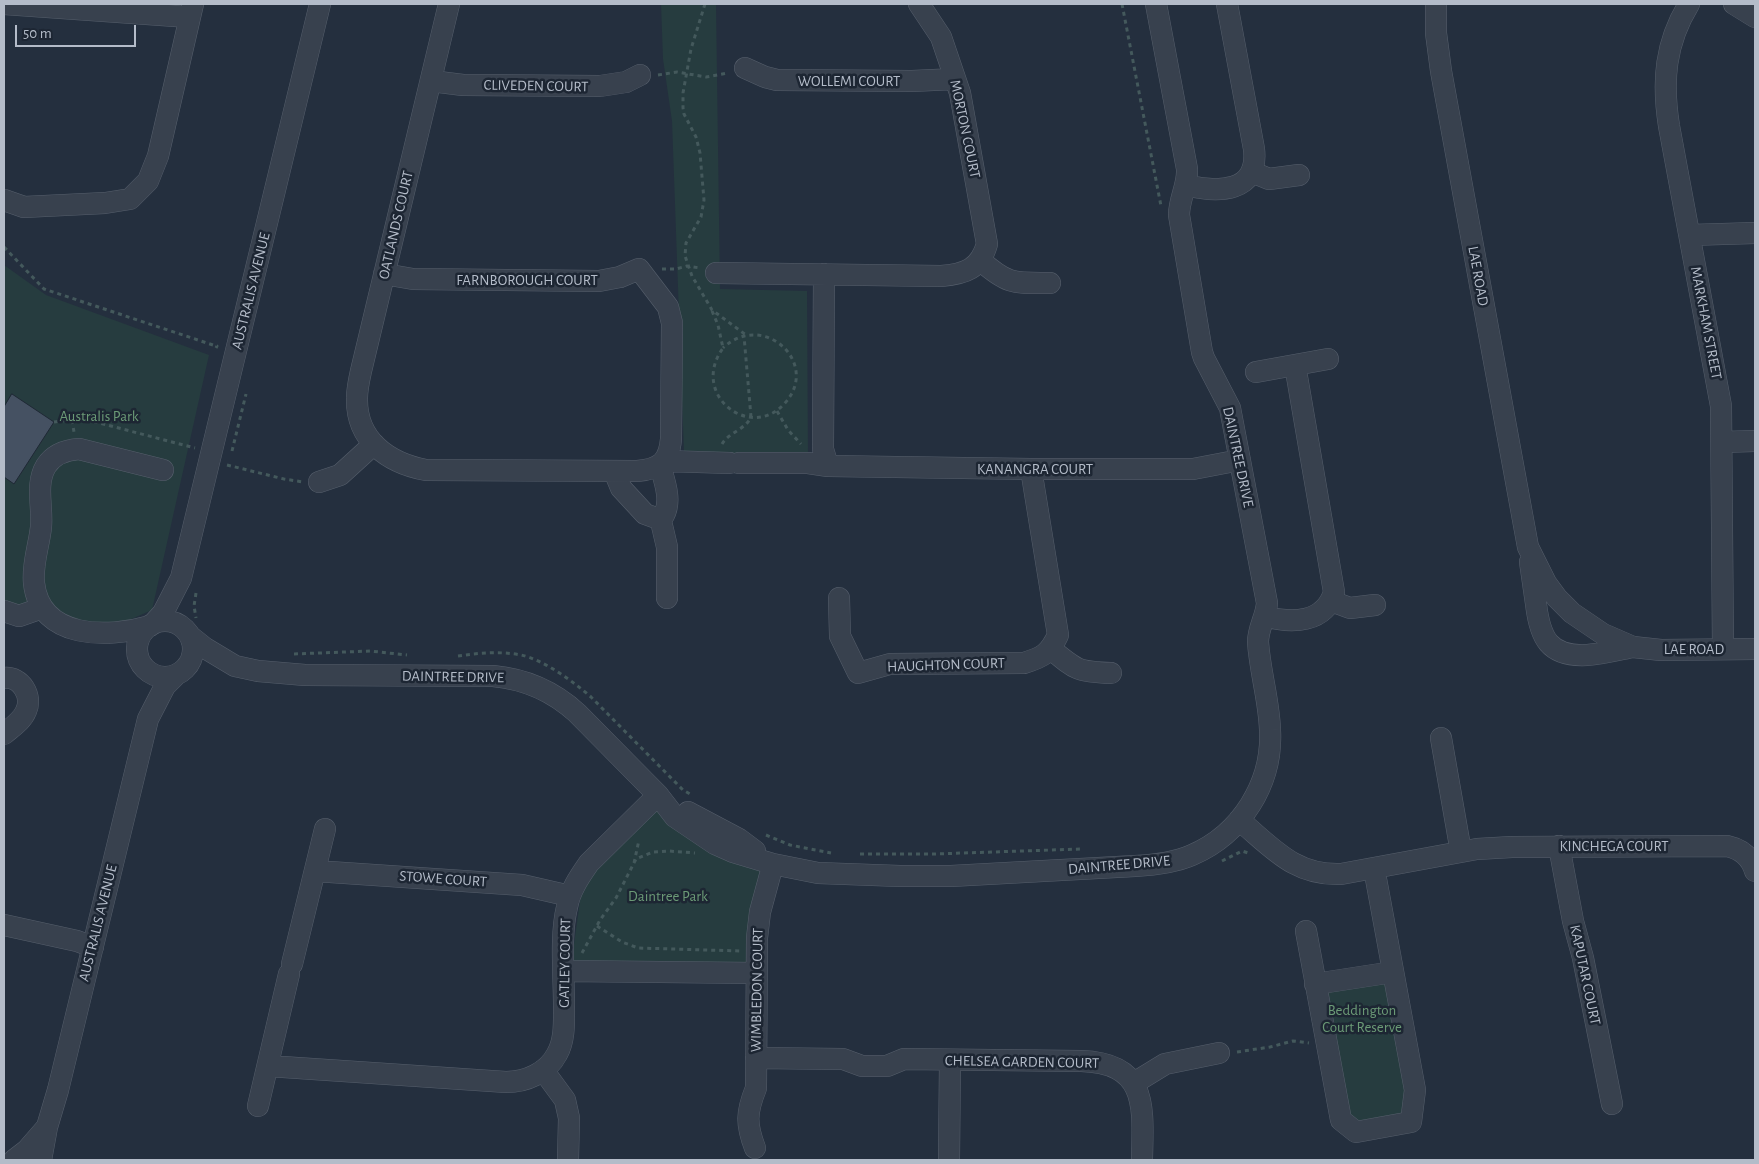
<!DOCTYPE html>
<html>
<head>
<meta charset="utf-8">
<style>
	body { margin:0 }
	#map { position:relative; width:1759px; height:1164px; overflow:hidden; background:#242f3e; font-family:"Alegreya Sans",sans-serif }
	canvas { display:block }
	.frame { position:absolute; inset:0; border:5px solid #b4bcc9; pointer-events:none }
	.scale { position:absolute; left:15px; top:25px; width:121px; height:22px; box-sizing:border-box; border:2px solid #b4bcc9; border-top:0; padding-left:6px; font-size:15px; line-height:18px; white-space:nowrap; color:#b4bcc9; -webkit-text-stroke:4px #1d2633; paint-order:stroke }
</style>
</head>
<body>
<div id="map">
<canvas width="1759" height="1164"></canvas>
<div class="frame"></div>
<div class="scale">50 m</div>
</div>
<script>
const g = document.querySelector('canvas').getContext('2d');
g.lineJoin = 'round';
function fillPath(path, color) {
  g.fillStyle = color;
  g.fill(path, 'evenodd');
}
function strokePath(path, color, width, dash) {
  g.strokeStyle = color;
  g.lineWidth = width;
  g.lineCap = dash ? 'butt' : 'round';
  g.setLineDash(dash || []);
  g.stroke(path);
}
function drawText(font, color, halo, rows, align = 'center') {
  g.font = font + ' "Alegreya Sans",sans-serif';
  g.lineWidth = 5;
  g.setLineDash([]);
  g.textBaseline = 'middle';
  g.strokeStyle = halo;
  g.fillStyle = color;
  for (const [text, x, y, turn = 0] of rows) {
    g.save();
    g.translate(x, y);
    g.rotate((+turn || 0) * Math.PI / 180);
    g.textAlign = isNaN(turn) ? turn : align;
    if (halo) g.strokeText(text, 0, 0);
    g.fillText(text, 0, 0);
    g.restore();
  }
}
const green = new Path2D(`
	M661,4h55l4,285 87,2 1,167 -124,-5 -12,-332 -9,-62z
	M4,265l42,30 163,60 -57,255 -32,14 -116,-4z
	M658,808l107,62 -17,95 -177,1 12,-87z
	M1393,972l18,150 -70,-2 -26,-136z`);
const building = new Path2D(`
	M12,394l42,28 -40,62 -10,-7v-70z`);
const path = new Path2D(`
	M705,4l-14,45 -8,44v15l1,6 12,23 4,16 4,47 -3,17 -15,26 -1,13 7,20 20,34 34,25
	M1122,4l39,202
	M658,75l19,-3 29,5 22,-4
	M4,247l40,42 169,56 4,1 -1,2
	M662,269h14l11,-3 13,2
	M712,311l6,14 5,23c-34,47 28,94 62,55 36,-40 -22,-93 -62,-55
	M777,411l11,19 13,14
	M72,420l2,12
	M54,422l26,-3 8,1 107,28
	M722,444c7,-12 23,-14 29,-27l-7,-81
	M232,451l14,-57
	M227,465l57,14 19,3
	M196,593l-2,13 2,12
	M294,654l76,-3 37,4
	M458,656c21,-3 42,-5 63,-1 23,5 53,27 70,42l92,93 7,4
	M766,835l24,10 41,8
	M860,854h74l147,-5
	M1222,861l20,-10 6,2
	M634,863l5,-23
	M597,926l25,16 16,6 103,3
	M582,953l18,-33 16,-22 20,-39 17,-7 16,-1 26,2
	M1237,1052l33,-5 23,-6 16,2`);
const minor = new Path2D(`
	M4,4l185,13
	M1436,4v29l5,38 87,476 18,36 11,15 15,15 31,21 30,13 28,3 94,-1
	M1689,4c-24,39 -27,77 -20,122l52,280 2,243
	M1734,4l21,13
	M745,68l20,9 12,3 135,1 43,-2
	M431,81l32,4 137,1 26,-4 14,-7
	M1252,172l17,7 30,-4
	M1186,185c32,8 73,8 68,-36l-27,-145
	M4,200l20,7 81,-4 25,-4 18,-18 10,-25 35,-152
	M1690,235l65,-2
	M980,260c28,25 34,23 70,23
	M716,273l225,3c24,-2 39,-7 46,-32l-27,-151 -19,-56 -22,-33
	M384,274l29,5 186,2 21,-4 19,-8 29,38 4,16 -1,116c-2,23 -11,30 -34,32l-211,-1c-38,-7 -70,-30 -69,-72 0,-9 2,-18 4,-27l88,-367
	M824,274l-1,175 5,17
	M1256,372l72,-13
	M1722,442l33,-1
	M665,461l65,2
	M739,463h69l20,3 203,3h162l47,-9
	M614,471l7,17 24,26 11,4 8,-3c8,-15 0,-35 -4,-50
	M319,482l21,-7 34,-31
	M660,517l7,30v51
	M1530,562c2,14 4,28 6,42 4,34 13,53 51,51 15,-1 31,-5 46,-8
	M839,598l1,38 18,37 32,-9 134,-1c19,-6 25,-9 34,-28l-27,-166
	M1331,601l19,7 25,-3
	M4,611l15,5 23,-8
	M1265,616c27,8 60,7 69,-24l-39,-227
	M137 649a28 28 0 1 1 56 0a28 28 0 1 1-56 0Z
	M153,624l10,-11 18,-35 139,-574
	M150,626c-41,12 -110,14 -116,-43 -2,-19 5,-37 7,-56 2,-20 -6,-43 5,-61 7,-11 19,-16 33,-17l84,21
	M190,636l15,12 30,18 23,5 47,4 188,1c33,3 60,15 84,37l81,82 17,22 40,27 18,8 40,12 45,9 82,3h51l184,-10c20,-1 39,-3 57,-11 49,-21 81,-72 78,-125 -1,-30 -10,-58 -12,-88 0,-14 8,-25 9,-39l-37,-195 -26,-50 -2,-6 -23,-137c0,-16 9,-30 8,-46l-31,-165
	M1051,649c25,21 27,23 60,24
	M4,678c17,-2 29,18 22,33 -4,10 -14,16 -22,23
	M1441,738l20,114
	M688,812l51,27 16,12
	M1239,820c33,27 55,56 102,54l136,-25 35,-2 215,-1c14,3 24,11 28,25
	M1559,846l14,75 10,37 29,146
	M315,871l207,14 48,11
	M4,925l73,16 16,6
	M1306,931l35,189 15,12 55,-10 4,-32 -41,-222
	M292,964l33,-135
	M564,971l192,2
	M1315,984l78,-12
	M756,1058l87,1 19,7h25l17,-7 177,2c68,2 62,47 61,99
	M268,1066l238,16c20,0 41,-9 51,-28 8,-14 7,-32 7,-48 0,-31 -4,-70 3,-99 3,-17 13,-31 22,-44l69,-68
	M543,1070l22,30 4,18 -1,42
	M1134,1083l31,-19 54,-11
	M258,1106l31,-132
	M755,1148c-9,-24 -9,-35 1,-60l1,-150 3,-26 13,-48
	M14,1160l13,-10 20,-23
	M41,1160l6,-33 11,-37 90,-371 17,-33 11,-11
	M949,1160l1,-100`);
const streetNames = [
	["WOLLEMI COURT",849,81],
	["CLIVEDEN COURT",536,86,1],
	["MORTON COURT",965,129,78],
	["OATLANDS COURT",396,225,-77],
	["LAE ROAD",1478,276,80],
	["FARNBOROUGH COURT",527,280],
	["AUSTRALIS AVENUE",251,291,-76],
	["MARKHAM STREET",1706,323,79],
	["DAINTREE DRIVE",1238,457,78],
	["KANANGRA COURT",1035,469],
	["LAE ROAD",1694,649],
	["HAUGHTON COURT",946,665,-2],
	["DAINTREE DRIVE",453,677,1],
	["KINCHEGA COURT",1614,846],
	["DAINTREE DRIVE",1119,865,-5],
	["STOWE COURT",443,879,4],
	["AUSTRALIS AVENUE",98,923,-76],
	["GATLEY COURT",565,963,-89],
	["KAPUTAR COURT",1585,975,78],
	["WIMBLEDON COURT",757,990,-89],
	["CHELSEA GARDEN COURT",1022,1062,1]
];
const parkNames = [
	["Australis Park",99,416],
	["Daintree Park",668,896],
	["Beddington",1362,1010],
	["Court Reserve",1362,1027]
];
fillPath(green, '#263c3f');
fillPath(building, '#455162');
strokePath(building, '#1f2835', 1);
strokePath(minor, '#565f6c', 22);
strokePath(path, '#44595c', 3, [4, 4]);
strokePath(minor, '#38414e', 21);
drawText('15px', '#b4bcc9', '#1d2633', streetNames);
drawText('15px', '#6b9a76', '#1d2633', parkNames);
</script>
</body>
</html>
